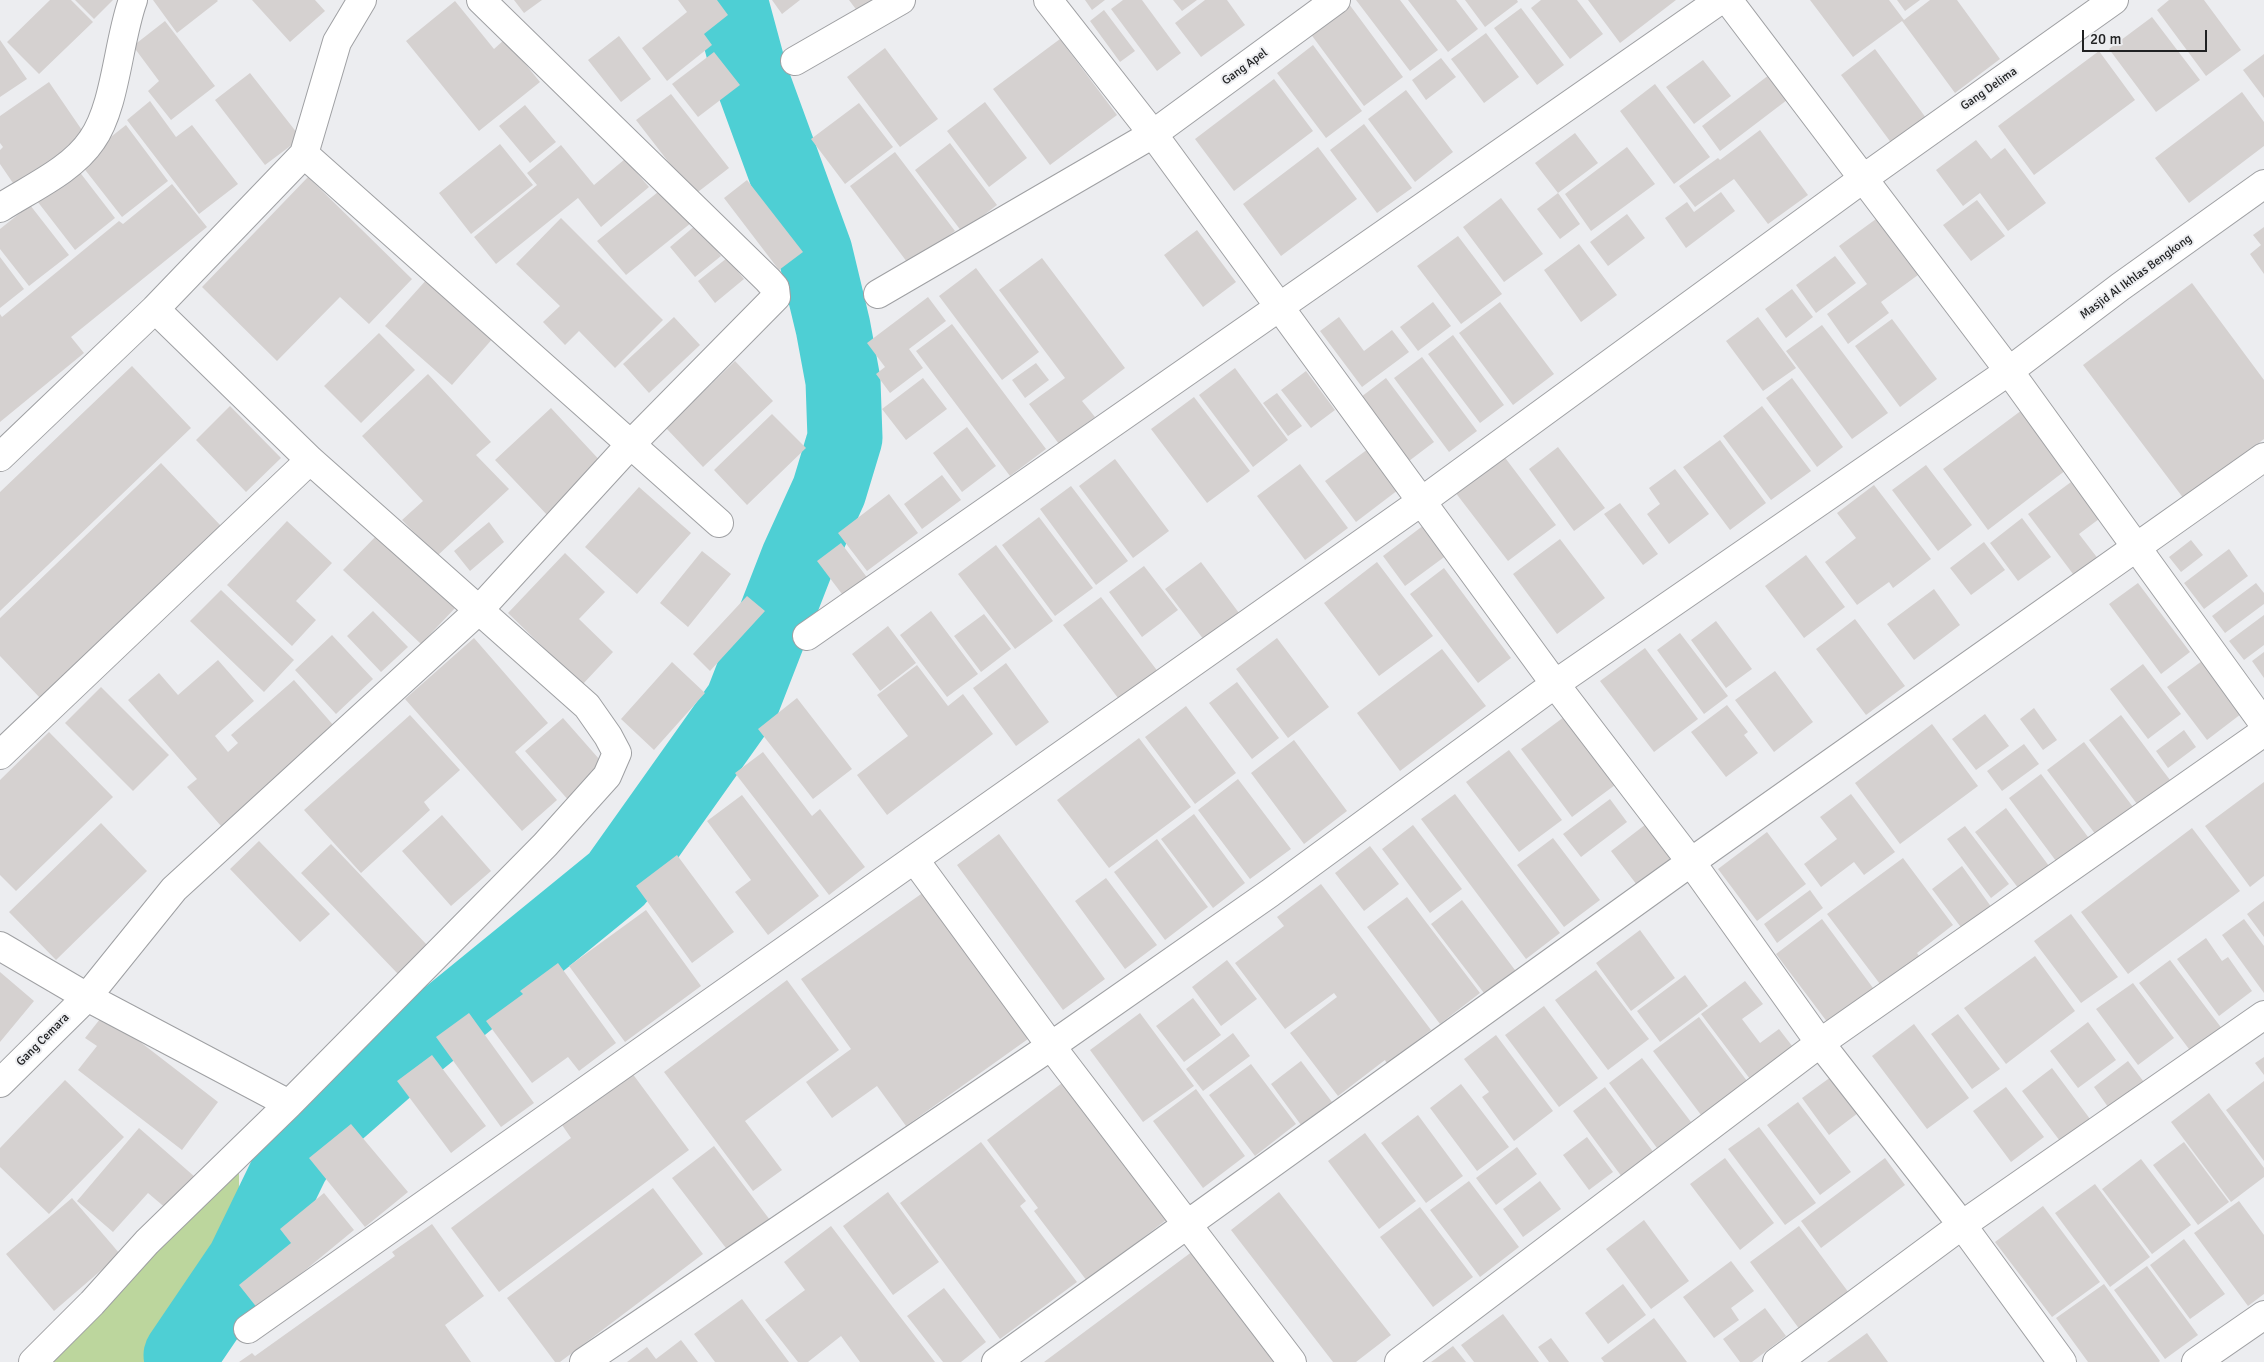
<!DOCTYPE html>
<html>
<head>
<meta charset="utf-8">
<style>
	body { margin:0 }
	#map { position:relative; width:2264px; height:1362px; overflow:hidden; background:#ecedf0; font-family:Signika,sans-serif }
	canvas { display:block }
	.scale { position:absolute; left:2082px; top:30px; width:125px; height:22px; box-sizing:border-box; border:2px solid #202122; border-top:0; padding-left:6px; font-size:15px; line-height:18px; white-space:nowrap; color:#202122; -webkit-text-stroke:4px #ecedf0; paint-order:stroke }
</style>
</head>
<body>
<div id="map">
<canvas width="2264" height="1362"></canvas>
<div class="scale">20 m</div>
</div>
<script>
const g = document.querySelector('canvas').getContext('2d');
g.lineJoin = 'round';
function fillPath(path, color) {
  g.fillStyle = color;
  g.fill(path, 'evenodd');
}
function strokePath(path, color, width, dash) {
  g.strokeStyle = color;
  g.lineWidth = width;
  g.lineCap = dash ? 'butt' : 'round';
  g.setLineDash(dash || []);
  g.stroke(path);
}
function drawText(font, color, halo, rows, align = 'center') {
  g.font = font + ' Signika,sans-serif';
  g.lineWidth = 4;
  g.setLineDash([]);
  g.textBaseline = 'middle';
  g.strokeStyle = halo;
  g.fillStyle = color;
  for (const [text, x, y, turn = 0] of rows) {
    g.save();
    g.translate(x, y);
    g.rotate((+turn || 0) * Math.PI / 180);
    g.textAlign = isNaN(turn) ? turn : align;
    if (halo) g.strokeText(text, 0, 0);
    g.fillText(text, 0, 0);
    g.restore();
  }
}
const green = new Path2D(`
	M239,1168v109l-48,85h-146z`);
const river = new Path2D(`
	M181,1355l63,-93 48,-99 16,-26 98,-86 211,-172 125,-176 56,-144 31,-68 16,-53 -2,-57 -10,-54 -18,-75 -65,-178 -20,-74`);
const building = new Path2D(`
	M50,0h21l22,22 -54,52 -32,-32z
	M75,0h38l-19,19z
	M153,0h64l1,1 -41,32z
	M252,0h63l10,11 -35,31z
	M514,0h28l-18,13z
	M678,0h39l11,15 -24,19 8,11 -45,36 -25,-33 45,-36z
	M772,0h28l-18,14z
	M849,0h24l-15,12z
	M1085,0h20l-13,10z
	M1123,0h19l39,53 -24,18 -46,-62z
	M1173,0h24l-15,11z
	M1205,0h22l18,25 -44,32 -26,-34z
	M1356,0h44l38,50 -28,21z
	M1408,0h48l22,29 -30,23z
	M1465,0h52l1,2 -33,25z
	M1541,0h36l26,34 -33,25 -39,-51z
	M1588,0h88l-56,43z
	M1810,0h79l15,20 26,-20h27l43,59 -45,34 -53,-72 -49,36z
	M1897,0h23l-15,11z
	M2169,0h35l37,50 -35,26 -49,-66z
	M455,1l39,48 11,-10 35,43 -61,49 -73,-90z
	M1349,4l54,73 -39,29 -54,-73z
	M1521,8l43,57 -27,20 -43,-57z
	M1104,10l31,41 -15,11 -30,-41z
	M2152,17l48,63 -44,32 -47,-63z
	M165,21l50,65 -44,34 -23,-29 11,-10 -26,-35z
	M1486,33l33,44 -35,26 -33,-44z
	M619,36l32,43 -30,23 -33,-42z
	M1060,39l57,76 -67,50 -57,-76z
	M0,40l27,39 -27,18z
	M1313,45l49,66 -36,27 -49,-65z
	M885,48l53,71 -38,28 -53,-70z
	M1875,49l54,73 -34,26 -54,-73z
	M2099,51l36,49 -101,75 -36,-49z
	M714,52l26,33 -42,32 -26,-33z
	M2264,54v44l-21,-28z
	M1441,58l15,19 -30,23 -14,-20z
	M1703,60l28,36 -37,28 -28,-37z
	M250,73l51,65 -36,27 -50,-65z
	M1769,75l18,25 -67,51 -18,-25z
	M1274,79l39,52 -79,60 -39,-52z
	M49,82l37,54 -71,50 -15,-22v-14l3,-3 -3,-4v-27z
	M1655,84l55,73 -36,27 -54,-73z
	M1406,90l47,62 -38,30 -47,-63z
	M2242,92l22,30v24l-75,57 -34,-45z
	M671,94l58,74 -35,27 -58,-75z
	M150,101l26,36 16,-12 46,59 -39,30 -72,-94z
	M985,102l42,56 -38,29 -42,-56z
	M859,103l34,44 -48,37 -34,-45z
	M525,105l31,37 -26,21 -31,-37z
	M1364,124l48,64 -35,25 -47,-63z
	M126,125l42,56 -46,36 -43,-55z
	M1760,130l48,65 -40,29 -34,-45 -39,28 -16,-21 39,-28 2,2z
	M1575,133l23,30 -40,30 -23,-30z
	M1976,140l15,19 14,-11 41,55 -38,28 -28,-38 -17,13 -27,-36z
	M950,143l47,62 -35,27 -47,-62z
	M500,144l33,41 -62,49 -32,-41z
	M561,145l33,40 31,-26 24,28 -48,40 -23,-29 -82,66 -22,-27 63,-52 -10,-12z
	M1318,147l39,52 -76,57 -38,-52z
	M1627,147l28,37 -64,47 -26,-37z
	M895,152l60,79 -45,35 -60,-80z
	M75,166l40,52 -40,32 -41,-53z
	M308,177l104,102 -43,45 -29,-27 -63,64 -75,-74z
	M747,180l56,72 -24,18 -55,-72z
	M172,184l35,43 -136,110 13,16 -84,69v-108l2,3 117,-96 4,3z
	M663,188l28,35 -65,52 -29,-34z
	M1721,192l14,19 -49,37 -21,-30 22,-16 7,10z
	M1558,193l22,31 -20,15 -23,-30z
	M1501,198l42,56 -39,28 -41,-55z
	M1977,200l28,36 -34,25 -28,-36z
	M30,205l39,50 -40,31 -29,-37v-20z
	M1627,214l18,24 -37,28 -18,-24z
	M561,218l102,102 -48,48 -36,-37 -14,14 -22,-23 17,-16 -44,-42z
	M1876,219l42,56 -37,27 8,11 -41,31 -21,-30 40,-30 -28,-38z
	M696,225l25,31 -26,21 -25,-30z
	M2264,227v47l-14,-20 11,-9 -8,-10z
	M1197,230l39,52 -33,25 -39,-52z
	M1458,236l44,58 -41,30 -44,-58z
	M1579,244l38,51 -36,27 -37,-52z
	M1835,256l21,27 -40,30 -20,-28z
	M0,257l24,32 -24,19z
	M727,258l17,21 -29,24 -17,-22z
	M1042,258l83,110 -43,33 13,16 -36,27 -30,-40 36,-26 -66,-88z
	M976,268l63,84 -37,28 -63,-84z
	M428,278l66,59 -42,48 -67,-59z
	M2192,283l72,97v59l-80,60 -101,-134z
	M1792,289l21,28 -27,21 -21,-29z
	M928,297l18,24 -37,28 14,19 -33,25 -14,-19 9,-7 -18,-24z
	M1433,302l18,24 -33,25 -18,-24z
	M1500,302l54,72 -41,31 -54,-72z
	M674,317l26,28 -51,48 -26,-29z
	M1339,317l25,34 28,-21 17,22 -47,35 -42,-56z
	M1758,317l38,51 -33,23 -37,-50z
	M1892,319l45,60 -37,28 -45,-61z
	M952,324l94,125 -36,27 -94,-125z
	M1822,325l66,88 -36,26 -66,-88z
	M379,333l36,37 -54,53 -37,-37z
	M1453,335l51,70 -24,18 -52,-69z
	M1422,357l55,74 -28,21 -55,-74z
	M735,361l38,40 -70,66 -37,-39z
	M1036,363l13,17 -24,18 -13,-18z
	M132,366l59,62 -191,183v-119z
	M1235,368l53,72 -35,27 -54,-72z
	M1306,371l29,39 -24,18 -30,-38z
	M428,374l63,68 -15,13 33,34 -72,67 -35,-36 21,-19 -61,-65z
	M923,378l24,31 -41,31 -24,-31z
	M1386,378l48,64 -25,19 -48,-64z
	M1792,378l51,69 -26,20 -51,-69z
	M1277,393l25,33 -14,10 -25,-33z
	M1194,397l56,74 -43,32 -56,-74z
	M230,406l51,52 -35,34 -50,-52z
	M1762,406l49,65 -40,29 -48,-64z
	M551,408l54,58 -55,52 -55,-58z
	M2022,410l44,60 -78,60 -45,-61z
	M772,414l34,34 -59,57 -33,-35z
	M967,427l29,39 -34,26 -29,-39z
	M1720,440l46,63 -36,27 -47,-63z
	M1558,447l47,61 -31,23 -45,-62z
	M1368,449l30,41 -42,32 -31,-41z
	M1503,455l53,70 -48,36 -53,-69z
	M1115,459l54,72 -36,27 -54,-72z
	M161,463l60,63 -180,173 -41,-43v-38z
	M1300,464l48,64 -43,32 -48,-64z
	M1926,465l46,60 -34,26 -46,-61z
	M1675,469l34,45 -40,30 -22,-30 13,-10 -11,-16z
	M942,475l19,25 -39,29 -18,-25z
	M2071,482l28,37 -20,15 20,26 -23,18 -48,-64z
	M1874,485l57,74 -38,29 -4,-6 -32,23 -32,-43 31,-24 -19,-25z
	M1071,486l57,75 -32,24 -56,-76z
	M639,487l52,46 -54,61 -52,-47z
	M889,494l29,39 -51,38 -29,-38z
	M1620,503l38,51 -15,11 -39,-51z
	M1039,517l54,71 -38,28 -53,-71z
	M2022,518l29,39 -33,24 -28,-38z
	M287,521l45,42 -36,38 20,19 -24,26 -65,-61z
	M489,522l15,20 -34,29 -16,-20z
	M1428,522l23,30 -46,34 -22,-30z
	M379,533l77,74 -35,37 -78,-74z
	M1560,539l45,59 -48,36 -44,-60z
	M2191,540l12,15 -22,17 -12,-15z
	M1984,542l21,28 -34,25 -21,-27z
	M841,543l31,41 -24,18 -31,-41z
	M996,545l57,76 -38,28 -57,-75z
	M2229,549l19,27 -44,33 -20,-26z
	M702,551l29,23 -43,53 -28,-24z
	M565,553l40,39 -26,27 34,33 -31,33 -74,-72z
	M1806,555l39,52 -41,31 -39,-52z
	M1201,562l38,51 -35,27 -39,-51z
	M1377,562l56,74 -54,40 -55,-73z
	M1144,566l34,44 -36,27 -33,-45z
	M1444,568l67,90 -33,25 -68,-89z
	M2138,583l52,69 -29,22 -52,-70z
	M2256,583l8,10v11l-39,29 -13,-17z
	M1934,589l26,36 -46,35 -27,-36z
	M221,590l73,70 -30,32 -74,-71z
	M747,596l18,15 -55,60 -17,-17z
	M1101,597l58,76 -38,29 -58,-77z
	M373,611l35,36 -27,25 -34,-36z
	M931,611l47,63 -31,23 -47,-62z
	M984,614l27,35 -30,23 -27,-36z
	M2264,615v30l-20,15 -15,-19z
	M1855,619l50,67 -39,29 -50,-66z
	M1716,621l36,48 -26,19 -35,-48z
	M888,626l28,37 -36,28 -28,-37z
	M1680,633l48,63 -24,18 -47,-64z
	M332,635l41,44 -37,35 -41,-44z
	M474,638l74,85 -33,29 42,48 -35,31 -117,-132z
	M1277,638l52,69 -41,31 -52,-69z
	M1645,648l53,71 -44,33 -54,-71z
	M1442,649l44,57 -86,65 -43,-58z
	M2264,652v26l-12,-17z
	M218,660l36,41 -39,35 13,16 10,-9 -7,-8 63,-55 40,46 -113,100 -34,-39 10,-8 -69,-79 31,-27 19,22z
	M2202,661l39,53 -34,26 -40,-53z
	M672,662l33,31 -51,57 -33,-31z
	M1006,663l43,59 -33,24 -43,-58z
	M2143,664l38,50 -33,25 -38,-50z
	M917,665l31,41 15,-12 30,40 -106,81 -30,-40 51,-39 -31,-41z
	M1775,671l38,51 -39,30 -39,-52z
	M1237,682l42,56 -27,21 -43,-56z
	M101,687l68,68 -36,36 -68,-68z
	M797,698l55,71 -39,30 -55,-70z
	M1727,705l21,27 -4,3 14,18 -32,24 -35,-45z
	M1186,706l50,67 -41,31 -50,-67z
	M2034,708l23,32 -14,10 -23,-31z
	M1985,714l24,32 -33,24 -24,-31z
	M410,715l50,55 -36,32 6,8 -69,63 -57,-63z
	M2121,715l49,65 -33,24 -48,-64z
	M1564,717l51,68 -43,32 -51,-68z
	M563,718l44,50 -37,34 -45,-51z
	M1932,724l46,62 -78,58 -45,-61z
	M2184,730l12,17 -28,21 -12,-17z
	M49,732l64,65 -97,94 -16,-16v-95z
	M1139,738l52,69 -82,61 -52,-68z
	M1294,740l53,71 -43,33 -53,-71z
	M2084,742l49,65 -37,28 -49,-65z
	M2024,744l15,20 -37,27 -15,-20z
	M1509,750l53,70 -43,32 -53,-70z
	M763,752l49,64 8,-7 45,58 -36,28 -94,-122z
	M2041,774l50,67 -32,24 -50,-67z
	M1238,779l53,70 -41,30 -52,-69z
	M2264,782v94l-14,11 -45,-61z
	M1455,794l105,139 -34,26 -105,-140z
	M1851,794l44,58 -31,23 -10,-13 -33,25 -17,-23 33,-25 -17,-22z
	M742,795l77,101 -51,39 -33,-43 16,-12 -44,-59z
	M1610,799l17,23 -46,35 -18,-23z
	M2006,808l43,58 -30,23 -44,-57z
	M1194,814l51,69 -32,25 -52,-69z
	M442,815l49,56 -40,35 -49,-55z
	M1650,821l29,39 -39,29 -29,-38z
	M101,823l46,48 -91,89 -47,-48z
	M1413,825l49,64 -32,24 -48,-64z
	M1965,826l44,58 -18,14 -44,-59z
	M2192,828l48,63 -112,83 -47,-62z
	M1767,832l39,52 -49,37 -39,-52z
	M999,834l106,145 -42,31 -106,-145z
	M1553,838l47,62 -36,27 -47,-62z
	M1157,839l51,68 -43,33 -51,-68z
	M259,841l71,73 -30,28 -70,-73z
	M331,844l96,101 -29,29 -97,-101z
	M1370,846l29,38 -35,27 -29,-38z
	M677,855l57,77 -42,31 -56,-77z
	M1903,858l50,67 -36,28 4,6 -38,29 -56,-74z
	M1962,866l30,42 -29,22 -31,-41z
	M1106,878l51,67 -32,24 -50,-68z
	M1321,884l110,146 -44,34 -2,-4 -47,36 -48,-63 47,-36 -3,-4 -49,36 -50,-66 49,-37 -7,-9z
	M931,887l104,147 -129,92 -29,-40 -45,32 -26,-36 45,-33 -50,-70z
	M1810,890l13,18 -46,35 -13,-19z
	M1407,897l73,96 -40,31 -73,-97z
	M1462,900l56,74 -31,23 -56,-73z
	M2264,901v36l-17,-23z
	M646,910l55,76 -76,56 -56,-76z
	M2071,914l47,63 -37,26 -47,-62z
	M1822,919l54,73 -45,35 -55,-73z
	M2244,919l20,27v47l-42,-58z
	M1640,930l35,48 -44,33 -35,-48z
	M2206,938l16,23 6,-4 24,34 -33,25 -42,-57z
	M2035,956l40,55 -69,53 -42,-56z
	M1227,960l30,39 -36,27 -29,-39z
	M2170,960l53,70 -31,23 -53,-70z
	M558,963l58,80 -37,28 -11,-14 -36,26 -46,-62 37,-27 -3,-3z
	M1596,970l53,69 -41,31 -53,-70z
	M0,972l34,29 -34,41z
	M1685,975l23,31 -48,36 -23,-31z
	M787,980l52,70 -94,71 37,49 -29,21 -89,-119z
	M1745,981l18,23 -21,15 18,24 19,-14 17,22 -43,32 -52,-69z
	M2133,983l41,55 -36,27 -42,-56z
	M1193,998l28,37 -37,27 -28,-36z
	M1544,1006l54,72 -39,29 -54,-72z
	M469,1013l65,90 -33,24 -65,-90z
	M1140,1013l54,73 -51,36 -53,-72z
	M104,1014l114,88 -36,48 -104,-80 19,-24 -12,-8z
	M1958,1014l42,55 -28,20 -41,-55z
	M1699,1017l48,64 -46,34 -48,-64z
	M2088,1022l28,38 -38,28 -28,-37z
	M1914,1024l55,74 -42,31 -55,-73z
	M1233,1033l17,23 -47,35 -17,-22z
	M1496,1035l57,76 -39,30 -32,-44 7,-5 -25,-33z
	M432,1055l54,71 -35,27 -54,-72z
	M2264,1057v18l-9,-12z
	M1642,1058l49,64 -34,26 -48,-65z
	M1301,1061l31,41 -31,23 -30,-41z
	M2128,1061l22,29 -35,27 -21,-30z
	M1251,1064l45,60 -41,32 -46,-61z
	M2052,1068l41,55 -30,22 -41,-54z
	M632,1073l57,77 -190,142 -48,-64 120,-90 -9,-13z
	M1835,1074l27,36 -33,25 -27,-37z
	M65,1080l59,57 -75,77 -49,-47v-19z
	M1066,1080l104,137 -83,64 -53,-70 4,-3 -51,-68z
	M2264,1081v80l-38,-51z
	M1461,1084l48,63 -32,24 -47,-63z
	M1605,1087l49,66 -32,24 -49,-66z
	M2006,1087l38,50 -33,25 -38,-51z
	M1196,1089l49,67 -42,32 -50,-67z
	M2209,1093l55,75v9l-33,25 -60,-80z
	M1798,1102l53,70 -31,23 -53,-70z
	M1418,1115l45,61 -37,27 -45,-60z
	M351,1124l57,68 -43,35 -56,-69z
	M1759,1127l57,76 -31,22 -57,-76z
	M139,1128l56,49 -27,33 -20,-17 -35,39 -36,-31z
	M1365,1133l51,68 -37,28 -51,-68z
	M1587,1137l26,35 -24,18 -26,-35z
	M981,1142l45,59 -6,5 57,76 -77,57 -100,-136z
	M2184,1142l45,60 -31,23 -45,-60z
	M714,1146l56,74 -41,32 -57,-74z
	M1517,1147l20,27 -41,31 -20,-27z
	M1725,1158l49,65 -34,27 -50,-66z
	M1885,1158l20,27 -84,63 -20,-27z
	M2141,1159l50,66 -39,29 -50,-65z
	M1469,1181l50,66 -39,30 -50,-67z
	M1540,1181l21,28 -38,28 -20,-28z
	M2095,1184l55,73 -40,30 -55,-74z
	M653,1188l50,66 -143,108h-5l-48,-64z
	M888,1192l51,70 -46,33 -50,-69z
	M1279,1192l112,143 -35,27h-23l-102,-132z
	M324,1193l30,37 -96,79 -19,-24 52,-42 -11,-14z
	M72,1198l48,56 -66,57 -48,-57z
	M2239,1201l25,34v59l-16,12 -54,-73z
	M2043,1206l57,76 -48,35 -57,-75z
	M1420,1207l53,70 -40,30 -53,-70z
	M1644,1220l45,61 -38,28 -45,-60z
	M432,1224l52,72 -39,29 26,37h-232l13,-9 3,3 140,-100 -3,-4z
	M831,1226l57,75 47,61h-75l-19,-26 -33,26h-10l-33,-42 40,-30 -21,-28z
	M1799,1226l53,71 -49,37 -53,-72z
	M2184,1239l41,55 -35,25 -40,-54z
	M1193,1251l83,111h-232z
	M1731,1261l23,30 -23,17 8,12 -25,18 -31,-41z
	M2147,1266l51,69 -33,24 -51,-69z
	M1623,1284l23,31 -38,29 -23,-31z
	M2104,1284l56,77 -1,1h-71l-32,-44z
	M944,1288l42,54 -25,20h-18l-36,-46z
	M742,1299l47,63h-74l-21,-28z
	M1765,1308l21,28 -34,26h-12l-17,-23z
	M1503,1314l36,48h-65l-13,-17z
	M1654,1318l33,44h-83l-3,-4z
	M1867,1333l21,29h-61z
	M1551,1338l18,24h-20l-11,-15z
	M681,1340l17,22h-71l20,-15 9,12z
	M1453,1346l13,16h-35z`);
const minor = new Path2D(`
	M1048,0l105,134 402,550 136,178 129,181 142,182 100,137
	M1728,0l281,371 255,353
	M795,61l106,-61
	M304,154l415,369
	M0,208c31,-20 72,-38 92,-68 24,-34 26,-99 41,-140
	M878,294l275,-160 183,-134
	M155,309l155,151 277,246 21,30 9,17 -10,23 -62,69 -256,259
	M0,457l155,-148 149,-155 33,-112 25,-42
	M807,636l913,-636
	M0,755l310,-295
	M914,859l137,187 241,316
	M0,946l87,51 202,107 -142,138 -55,61 -59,59
	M0,1083l87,-86 87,-108 304,-278 152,-166 146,-148 -1,-9 -7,-8 -287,-280
	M248,1329l1174,-828 442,-323 250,-178
	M584,1362l467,-316 219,-153 285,-209 454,-313 111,-84 144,-103
	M996,1362l695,-500 573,-405
	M1399,1362l421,-319 444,-311
	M1777,1362l185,-137 302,-210
	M2196,1362l68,-47`);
const streetNames = [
	["Gang Apel",1245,67,-36],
	["Gang Delima",1989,89,-35],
	["Masjid Al Ikhlas Bengkong",2136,277,-36],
	["Gang Cemara",43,1040,-45]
];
fillPath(green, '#bcd69d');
strokePath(river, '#4ecfd4', 75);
fillPath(building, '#d5d1d0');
strokePath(minor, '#9fa0a3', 30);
strokePath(minor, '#fff', 28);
drawText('12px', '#202122', '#ecedf0', streetNames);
</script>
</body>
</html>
